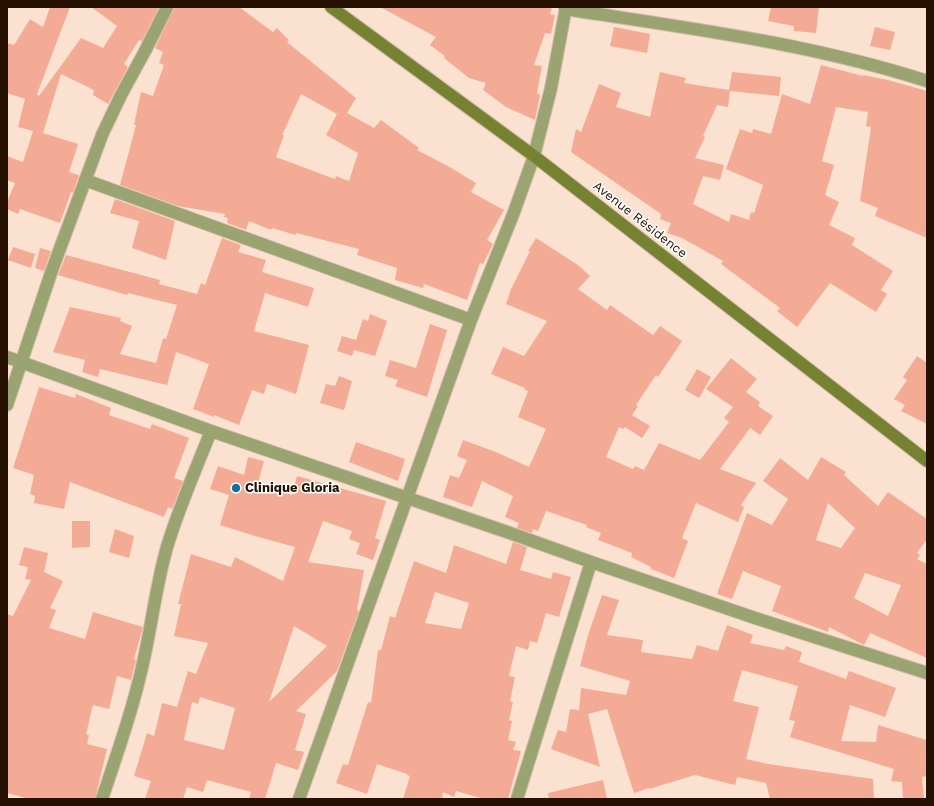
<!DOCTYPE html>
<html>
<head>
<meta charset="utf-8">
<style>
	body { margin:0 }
	#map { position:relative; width:934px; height:806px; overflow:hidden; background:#fbe2d0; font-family:"Work Sans",sans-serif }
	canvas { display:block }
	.frame { position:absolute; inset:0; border:8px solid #271101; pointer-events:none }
</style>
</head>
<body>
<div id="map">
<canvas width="934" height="806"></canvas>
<div class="frame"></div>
</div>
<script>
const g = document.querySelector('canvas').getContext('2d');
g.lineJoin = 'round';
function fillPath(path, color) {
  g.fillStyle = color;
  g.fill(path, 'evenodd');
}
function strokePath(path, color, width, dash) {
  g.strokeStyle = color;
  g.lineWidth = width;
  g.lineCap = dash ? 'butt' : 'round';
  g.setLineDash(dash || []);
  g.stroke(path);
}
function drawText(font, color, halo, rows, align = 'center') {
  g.font = font + ' "Work Sans",sans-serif';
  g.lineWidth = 3;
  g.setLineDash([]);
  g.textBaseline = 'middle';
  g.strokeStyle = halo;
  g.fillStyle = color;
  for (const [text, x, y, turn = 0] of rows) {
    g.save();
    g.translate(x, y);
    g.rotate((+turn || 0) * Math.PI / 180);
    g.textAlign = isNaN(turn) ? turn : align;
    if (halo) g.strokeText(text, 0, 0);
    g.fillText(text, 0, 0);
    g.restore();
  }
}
const building = new Path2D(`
	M50,7h20l-33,87 2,2 42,-58 22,10 14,-22 -26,-19h68l-17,34 -3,-1 -15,24 4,3 -20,37 -15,-9 1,-5 -33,-16 -18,59 35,11 -9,28 10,3 -6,18 -2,-1 -11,31 -40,-14 -2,5 -11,-5v-7l8,-19 -8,-3v-24l16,6 10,-31 -15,-4 7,-28 -18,-6v-50l7,2 16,-26 13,8z
	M174,7h65l34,25 4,-4 12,12 -2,2 69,56 -9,15 27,15 7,-8 38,28 -2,2 31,16 28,17 -5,9 33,18 -17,30 6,4 -10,20 -3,-1 -13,37 -43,-16 -1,4 -28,-8 2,-12 -40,-13 2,-6 -63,-16v2l-24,-7 -1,2 -22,-9 -3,9 -19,-7 1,-5 -4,-1 1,-3 -47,-8 -58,-21 16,-60h-2l7,-33 12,4 11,-31 -5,-2 4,-11 -8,-4zM301,94l36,20 -11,21 32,18 -9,28 -13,-5 -1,3 -59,-22 8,-22h-2z
	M380,7h172l-2,7 5,1 -4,19 -6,-1 -11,32 8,1 -5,27 3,2 -5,25 -29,-13 -23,-17 3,-7 -17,-5 -25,-20 1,-2 -15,-11 6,-8z
	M771,7h48l-3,26 -22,-2v-5l-26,-5z
	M614,27l36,7 -3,19 -37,-7z
	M875,27l20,5 -5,18 -20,-4z
	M821,65l42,11v-1l25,5 39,11v147l-52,-22 3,-8 -18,-7 11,-74 -5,-1 2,-14 -32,-5 -14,54 12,4 -9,30 14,7 -10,23 26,13 -3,7 41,26 -12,19 6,4 -11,18 -46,-29 -33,44 -20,-16 3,-3 -59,-44 2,-3 -41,-23 -15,-5 4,-10 -11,-4 1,-5 -90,-62 5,-23 5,3 18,-48 22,9 -5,14 34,10 10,-45 26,6 -2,5 45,7 3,-18 49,5 -2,19 -49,-5 -2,16 -11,-2 -14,31 2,1 -10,21 29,7 -4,15 -17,-4 -10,28 36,18 2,-8 18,6 2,-8 3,1 9,-28 -37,-16 14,-40 12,4 1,-4 18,5 11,-40 28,10z
	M115,199l60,22 -9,39 -34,-12 7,-27 -29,-8z
	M222,238l19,7 -3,7 28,8 -4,12 52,16 -6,19 -43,-14 -11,38 55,14 -13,49 -29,-10 -3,10 -12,-4 -13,35 -25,-10v2l-21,-8 16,-45 -33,-12 -9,33 -67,-16 -2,8 -16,-5 3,-12 -32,-8 17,-45 51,11 -1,3 12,5 -12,28 36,9 7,-25 3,1 11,-34 -49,-12 -1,2 -69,-20 8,-20 94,25 -1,4 38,10 4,-11 4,2z
	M536,238l42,27 12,11 -12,13 29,21 3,-5 43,30 7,-9 22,15 -24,36 -2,-2 -20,30 2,1 -6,9 18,11 -8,12 -17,-11 -2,2 -4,-2 -13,30 27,12 2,-3 9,4 15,-27 41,17 29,-38 -5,-4 9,-11 -27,-18 25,-31 26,21 -11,13 14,10 -2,4 15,10 -13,19 -10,-7 -30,41 36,14 -15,22 3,2 -6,15 -42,-19 -14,35 6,3 -14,37 -23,-9v-2l-20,-10 1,-4 -34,-13 3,-7 -15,-6 1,-2 -41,-14 -8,20 -5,-2 -1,4 -15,-5 2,-5 -14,-6 8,-21 -31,-15 -10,26 -29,-10 7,-22 9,3 8,-18 -10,-4 6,-16 33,12 33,15 17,-38 -28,-12 10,-26 -4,-2 1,-1 -34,-14 12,-27 21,9 23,-35 -41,-17 5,-15 19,-38h-2z
	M13,247l22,7 -4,14 -23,-8z
	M40,248l11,3 -7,20 -9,-3z
	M370,314l17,7 -12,35 -21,-6 -2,6 -15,-5 5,-15 14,4 7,-21 5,2z
	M430,324l17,6 -20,67 -32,-11 3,-6 -13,-4 5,-16 26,8z
	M917,356l10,7v61l-26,-13 4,-6 -11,-6 13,-19 -4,-3z
	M697,369l14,8 -12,21 -14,-8z
	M339,376l13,5 -8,29 -24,-7 6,-19 9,2z
	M39,387l36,11 1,-4 35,14 -2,7 41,14 2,-5 37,14 -15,40 9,3 -11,28 -4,-2 -4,10 -94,-35 -6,27 -30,-6 1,-7 -5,-2 4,-19 -21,-7z
	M356,442l49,17 -7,22 -49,-19z
	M248,457l16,4 -6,22 34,12 5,-19 89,25 -11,37 5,2 -7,20 -17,-6 4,-11 -11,-4 3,-8 -29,-10 -15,41 56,8 -7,40 2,1 -22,60 -41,40 10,3 -11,36 9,2 -6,18 -22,-7 -11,36h-16l2,-7 -44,-12 -4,12 -16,-5 -4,12h-38l6,-18 -17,-5 13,-43 7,3 8,-33 15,4 11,-36 8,3 12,-31 -34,-7 7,-32h-3l13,-50 40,13 4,-10 48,24 12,-34 -40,-11 -35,-11 9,-30 -19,-6 8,-23 26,9zM294,626l33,20 -58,56zM200,697l35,11 -11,42 -40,-10 8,-38 6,2z
	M821,457l25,15 -2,3 34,31 10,-14 39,27v20l-10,14 3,2 -3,4 10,5v94l-57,-25 -6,12 -35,-18 -1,5 -56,-21 9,-25 -38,-15 -11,28 -15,-5 30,-81 25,12 16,-26 -25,-18 17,-23 28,22zM828,503l27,25 -14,20 -25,-8zM865,573l36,12 -13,31 -34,-18z
	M72,521h18v26l-18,1z
	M115,529l19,7 -5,22 -20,-6z
	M513,542l14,5 -7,23 31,9 2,-7 18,5 -12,40 -13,-4 -9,30 -7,-2 -2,9 -12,-4 -7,30 6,1 -5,24 3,1 -4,18 3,1 -4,19 8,2 -3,8 8,1 -13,48h-24l-28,-8 -2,6 -11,-5 -1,7h-39l7,-23 -3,-1v-1l-30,-10 -10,30 -31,-11 7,-19 5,1 20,-63 3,1 7,-53h3l9,-34 5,2 19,-57 32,12 8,-28 52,19zM435,592l34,11 -8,26 -36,-6z
	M24,547l24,6 -4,19 19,9 -13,27 6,2 -7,18 36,11 8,-27 50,15 -9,32 2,1 -5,20 -14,-4 -8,33 -16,-4 -7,29 3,1 -2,9 20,5 -12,50h-65l-23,-6v-179l6,2 18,-36 -6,-1 3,-12 -9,-2z
	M602,595l17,5 -12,35 36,5 -2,12 51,7 5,-14 21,6 9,-26 26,10 -3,8 34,7 2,-4 16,6 -3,10 47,17 3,-8 47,17 -11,29 -35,-12 -9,36 35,1 2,-17 49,15v36l-5,1 2,22h-21l-1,-17 -11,-1 3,-12 -104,-32 5,-16 -6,-1 9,-34 -56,-16 -9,31 26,6 -13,52 22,5 105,15 1,20h-104l-4,-16 -29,-6 -2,8 -40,-10 -46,14v-1l-15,5 -27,-84 -19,5 12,53 -49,-18 7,-19 8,2 4,-23 9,1 2,-22 45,7 4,-14 -50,-15 8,-31z
	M603,780l4,19h-58l-1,-6z`);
const minor = new Path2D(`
	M565,9c122,19 244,34 362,72
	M85,180l386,140
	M7,357l204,74 299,102 81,29 164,56 172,55
	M7,405l45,-135 50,-135 19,-40 24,-44 22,-44
	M102,799c15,-45 31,-90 41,-136 9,-39 13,-78 24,-116 12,-40 29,-78 44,-116
	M299,799l172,-479 43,-108 20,-56 17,-68 15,-81
	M517,799l74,-237`);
const secondary = new Path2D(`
	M331,7l203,149 393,305`);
const markers = [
	[236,488,5,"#14719f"]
];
const streetNames = [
	["Avenue Résidence",640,220,38]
];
const poiNames = [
	["Clinique Gloria",245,488]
];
fillPath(building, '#f4ab95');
strokePath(minor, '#d5bcab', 14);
strokePath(secondary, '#d5bcab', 14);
strokePath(minor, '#99a471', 12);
strokePath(secondary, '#758231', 12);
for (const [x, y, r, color] of markers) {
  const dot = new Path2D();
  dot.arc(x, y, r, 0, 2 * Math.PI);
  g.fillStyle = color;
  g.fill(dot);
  strokePath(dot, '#fff', 1.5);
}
drawText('13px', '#271101', '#fff', streetNames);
drawText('bold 13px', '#271101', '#fff', poiNames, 'left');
</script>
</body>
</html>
